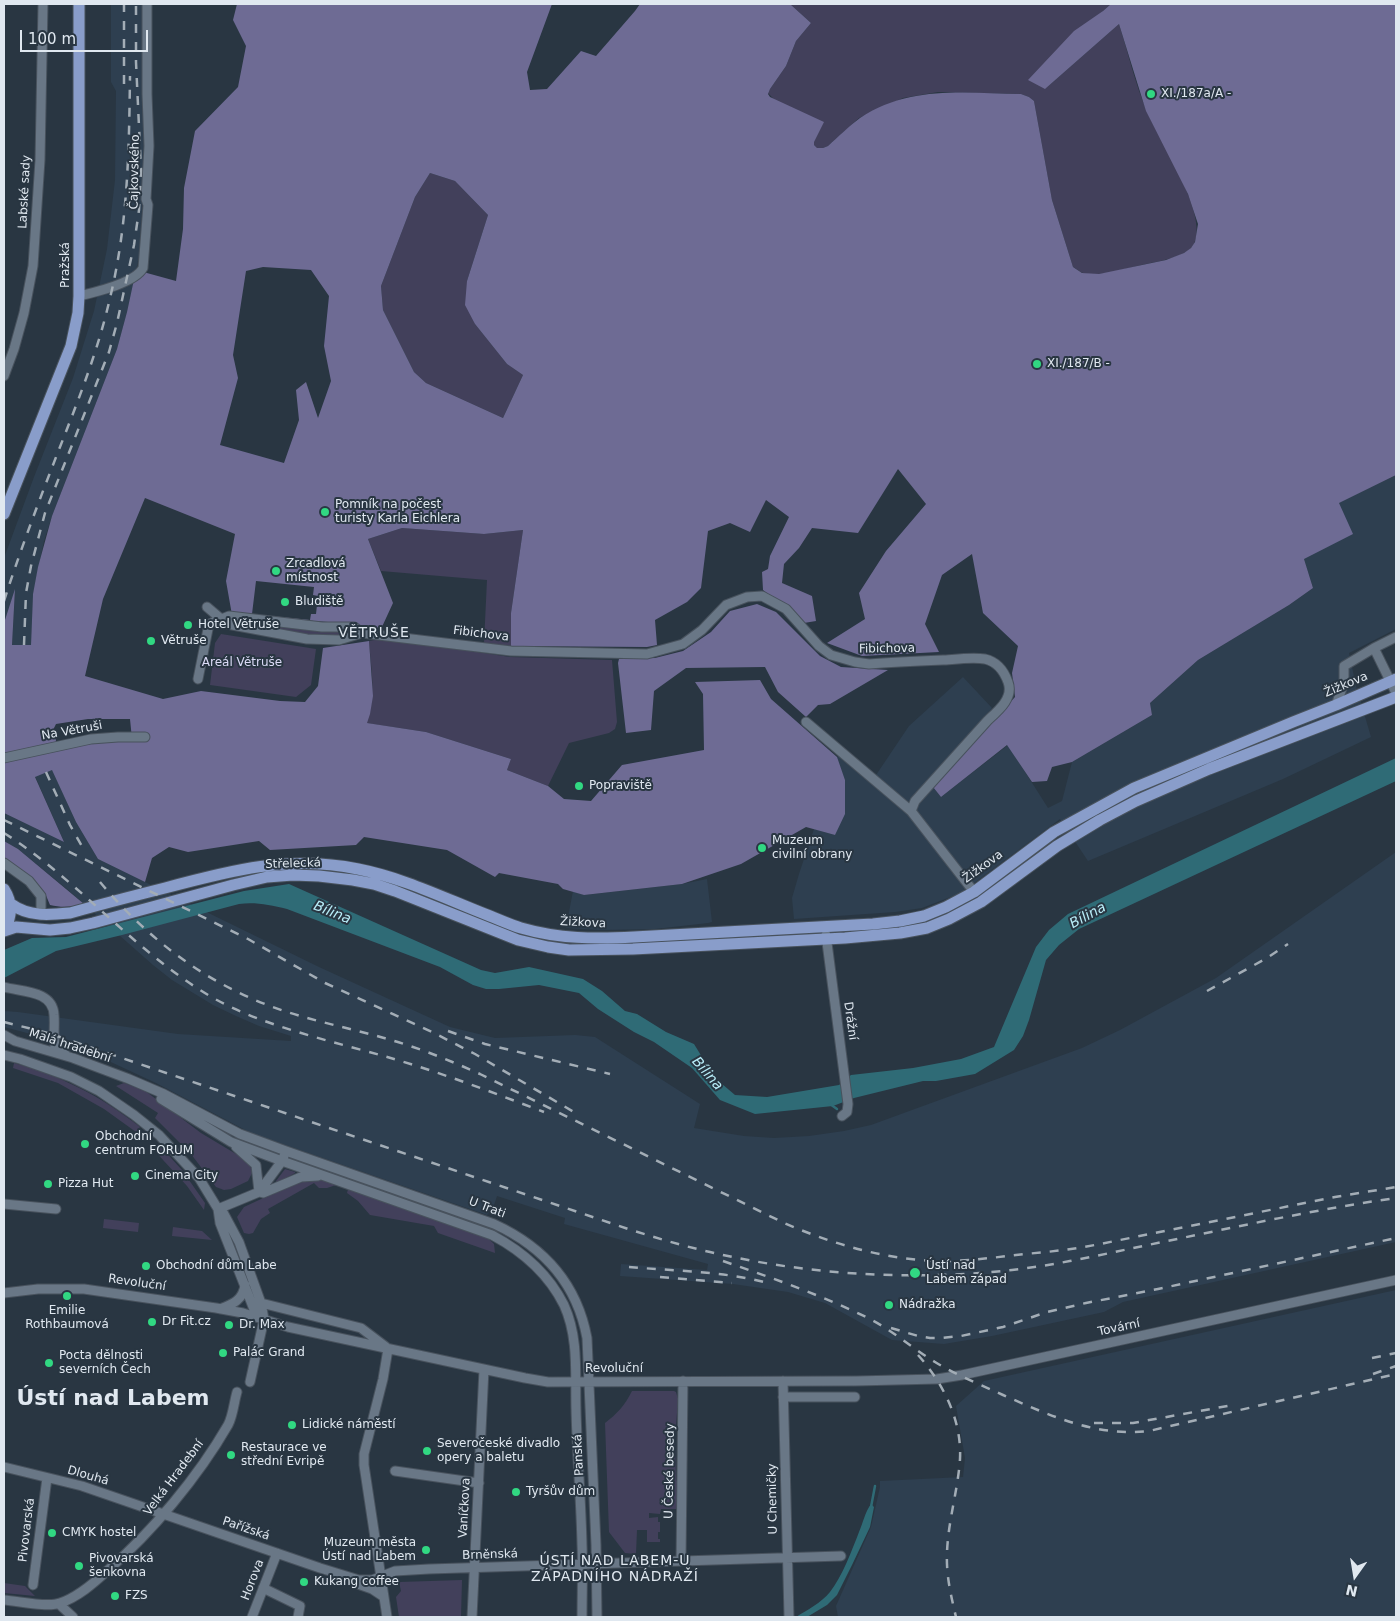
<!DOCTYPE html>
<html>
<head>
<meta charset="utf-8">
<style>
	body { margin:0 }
	#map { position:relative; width:1400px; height:1621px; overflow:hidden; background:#293642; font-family:"DejaVu Sans",sans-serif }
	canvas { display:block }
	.frame { position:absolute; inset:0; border:5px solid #e0e8f0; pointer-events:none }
	.north { position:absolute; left:1330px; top:1551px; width:50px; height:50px; -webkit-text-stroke:4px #293642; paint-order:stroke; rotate:193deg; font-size:14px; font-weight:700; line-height:20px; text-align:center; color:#e0e8f0 }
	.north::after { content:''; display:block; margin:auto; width:18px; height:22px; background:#e0e8f0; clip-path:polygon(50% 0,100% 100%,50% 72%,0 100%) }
	.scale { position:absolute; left:20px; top:30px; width:128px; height:22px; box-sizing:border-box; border:2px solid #e0e8f0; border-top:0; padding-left:6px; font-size:15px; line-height:18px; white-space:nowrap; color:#e0e8f0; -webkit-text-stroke:4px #293642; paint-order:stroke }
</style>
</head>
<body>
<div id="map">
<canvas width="1400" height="1621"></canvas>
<div class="frame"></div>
<div class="north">N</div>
<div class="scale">100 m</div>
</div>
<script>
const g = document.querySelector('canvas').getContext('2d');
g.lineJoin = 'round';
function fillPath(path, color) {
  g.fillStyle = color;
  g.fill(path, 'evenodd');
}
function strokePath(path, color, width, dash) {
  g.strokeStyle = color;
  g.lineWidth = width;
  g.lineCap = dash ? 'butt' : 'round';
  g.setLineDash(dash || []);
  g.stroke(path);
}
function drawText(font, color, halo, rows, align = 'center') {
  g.font = font + ' "DejaVu Sans",sans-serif';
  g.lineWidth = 4;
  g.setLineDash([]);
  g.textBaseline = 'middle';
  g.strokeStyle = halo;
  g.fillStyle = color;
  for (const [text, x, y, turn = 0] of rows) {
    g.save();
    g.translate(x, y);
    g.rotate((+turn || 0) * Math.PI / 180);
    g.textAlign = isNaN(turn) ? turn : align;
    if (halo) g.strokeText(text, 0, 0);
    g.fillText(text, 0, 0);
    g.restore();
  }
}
const built = new Path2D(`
	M111,4h32l3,141 -7,112 -12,55 -10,37 -65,167 -8,25 -11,53 -2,52 -19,-1 3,-53 -11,31v-65l30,-81 39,-99 21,-67 13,-62 8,-69 1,-89 -5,-9z
	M1396,475v154l-47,24 7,33 15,51 -88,42 -195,82 -28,-42 -99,74 -39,15 -27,4 -101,7 -2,-21 7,-24 15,-45 21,6 10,-55 -7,-18 -1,-5 3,-3 32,27 37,-55 54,-49 29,31 -4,7 -61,65 14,17 67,-52 40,63 14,-7 10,-39 80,-47 -2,-12 48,-43 91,-55 24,-17 -9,-29 34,-56z
	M52,769l24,53 22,37 221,108 131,60 45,11 80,-3 20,2 105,67 -6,24 50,8 30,2 35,-2 35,-5 27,-6 211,-77 38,-18 96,-52 180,-126v390l-273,60 -19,10 -112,24 -48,8 -52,-4 -67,-37 -37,-11 -55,-8 -113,-8 1,-12 86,6 1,-6 -144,-40 1,-6 -68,-22 -4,12 -6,7 -236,-82 -95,-50 -56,-26 -54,-19 -42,-11v-16l14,1 160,22 113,7v-5l-32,-10 -23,-10 -23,-11 -41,-25 -19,-15 -85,-75 -50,-41 -14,-8v-28l60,29 -29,-66z
	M707,879l5,43 -4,1 -53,6 -53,1 -36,-2 7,-37 11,4 98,-11z
	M1396,1290v327h-558l-2,-11 35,-79 9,-40v-6l83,-4 2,-19 -9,-52 28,-25z`);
const green = new Path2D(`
	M790,4h321l-8,7 -58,78 74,-65c9,28 16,60 28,87 12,30 62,102 47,133 -7,13 -34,17 -48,20 -17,3 -46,14 -63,9 -4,-1 -7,-5 -10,-6l-21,-67 -18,-99 -5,-4 -8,-3 -83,-2 -35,6 -44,20 -31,28 -5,2 -6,1 -3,-4v-3l-46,-49 2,-4 16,-23 10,-25 15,-18z
	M430,173l25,8 33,34 -21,66 8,43 32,40 16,11 -20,43 -77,-35 -12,-11 -31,-62 -2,-24 34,-89z
	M402,528l82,6 39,-4 -12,83v33l-27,-3 3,-63 -106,-9 -13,-32z
	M229,619l124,12c-9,7 -21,7 -32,6l-92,-15z
	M221,634l95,15 -5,36 -15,12 -86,-12 5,-42z
	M385,638l125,19 102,3 5,62 -2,7 -6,4 -40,10 -21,43 -41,-16 4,-11 -85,-27 -60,-9c11,-26 5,-54 3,-82z
	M14,1063c47,13 87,33 126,64l-4,5 -32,-23 -46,-26 -45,-15z
	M124,1083l20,7 57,43 45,27 7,11 -5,10 -17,8 -7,1 -8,-3 -25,-33 -36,-36 3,-5 -42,-27z
	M156,1146l5,1 21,23 23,33 -1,7 -17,-24 -35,-38z
	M285,1169l10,3v1l-18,10 -1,-2z
	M304,1179h14l18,6 -9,3h-8l-5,-5 -46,26 2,4 -9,6 -8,14 -4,1 -5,-1 -7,-16 7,-10z
	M348,1189l140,49 6,6 1,9 -57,-20 -4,-7 -64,-11 -12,-14 -11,-8z
	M104,1219l35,4 -1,9 -35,-4z
	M173,1227l29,4 10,9 -40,-4z
	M632,1391h42l2,1 2,7 -3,41 1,40 2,2 -1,27h-16l-1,5 -11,-1v5l9,-1v5h2v10h-2v7h2v3h-13v-12h-10l-1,24 -11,-1 -16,-21 -4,-109c12,-9 20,-18 27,-32z
	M462,1580l-1,37h-62l-3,-20 5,-6 -2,-9z
	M4,1583l21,3 10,10 -31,-3z`);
const forest = new Path2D(`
	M237,4h315l-25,68 3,18 17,-1 34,-38 15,5 39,-45 5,-7h150l21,19 -15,18 -10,25 -16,23 -2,5 2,3 54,25 -10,20v3l3,3h6l5,-2c10,-9 21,-20 32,-28 49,-33 105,-25 161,-24l8,3 5,4 18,99 21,67 9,6 17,1 67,-14 18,-7 7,-5 4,-6 3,-18 -10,-30 -42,-83 -27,-87 -74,65 -17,-9 46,-49 29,-20 8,-7h285v471l-57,28 14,31 -49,25 9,29 -24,17 -91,55 -48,43 2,12 -80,47 -20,5 -5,14 -15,1 -25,-37 -66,52 -8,-10 82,-90 -3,-24 6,-27 -35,-33 -11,-59 -30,21 -17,49 14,28 -77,4 -35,-13 38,-24 -6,-26 27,-42 40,-47 -28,-35 -40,64 -46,-5 -13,20 -15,16 -2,19 30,13 4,25 -12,2 -41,-33 -1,-18 6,-3 2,-13 19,-39 -23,-17 -16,32 -20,-9 -22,8 -7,57 -14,14 -32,18 2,25 -10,2 -136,-1v-33l12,-83 -39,4 -82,-6 -34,11 25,64 -12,26 -26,-5 -123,-9 -6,-34 9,-47 -90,-36 -42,101 -18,77 78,23 38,-8 79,10 25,1 13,-16 5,-38 46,-7 4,55 -3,18 -3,9 59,9 85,27 -4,11 41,16 16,13 27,2 31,-36 82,-15 -1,-56 -8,-12 65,-2 11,19 66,58 8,23v34l-10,21 -29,-8 -65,37 -59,20 -98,11 -21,-6 -5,-5 -59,-11 -4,4 -48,-27 -83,-13 -8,8 -86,5 -11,-9 -71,11 -19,-5 -17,11 -7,24 -47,-23 -22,-37 -24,-52 -17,7 29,65 -60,-29v-190l11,-34 -3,56h19l2,-51 5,-27 14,-51 65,-167 10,-37 9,-42 40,11 7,-52 1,-41 11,-57 43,-44 8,-41 -13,-26zM430,173l25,8 33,34 -21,66 -2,24 10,19 32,40 16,11 -20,43 -77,-35 -12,-11 -31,-62 -2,-24 34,-89zM263,267l48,3 18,26 -5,50 7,35 -13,37 -12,-36 -10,8 3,30 -15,43 -64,-18 18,-67 -5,-23 13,-84zM256,581l58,6 -1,8 5,1 -2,18h-5l-1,6 -58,-6zM88,719h42l2,20 -74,9 -5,-18 3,-6z
	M757,604l19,8 44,44 21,11 47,3 -58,34 -12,1 -12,12 -28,-25 -13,-25 -79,1 -32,23 -3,39 -25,3 -8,-70 1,-4 36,-1 28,-7 28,-19 19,-21z
	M4,841l14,8 66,55c-12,3 -22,4 -34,1l-5,-12 -6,-7 -35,-26z`);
const water = new Path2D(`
	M1396,758v23l-317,148 -20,16 -13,15 -17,60 -6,16 -9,14 -39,24 -39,7h-13l-69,17 -21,8 -78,8 -35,-14 -28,-32 -38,-26 -20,-10 -36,-23 -19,-16 -40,-8 -40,4h-13l-13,-4 -33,-18 -153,-58c-17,-4 -31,-7 -48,-5l-117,31 -66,16 -52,27v-28l28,-12 34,-1 178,-46 45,-7 192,86 14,3 34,-6 54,12 19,12 23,20 12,3 29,18 28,12 21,34 20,17 32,2 72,-12 12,-10 62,-7 48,-9 33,-12 42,-100 13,-17 19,-16z
	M871,1504l3,3 -4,20 -18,38 -15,30 -10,10 -20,12h-11c11,-7 25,-14 34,-25 12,-15 22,-42 29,-60 4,-9 6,-20 12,-28z`);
const stream = new Path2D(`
	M830,1104l7,5
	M871,1507l4,-21`);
const minor = new Path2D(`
	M79,296c17,-4 56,-13 64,-28l5,-63 -2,-6 3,-53 -2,-52v-90
	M4,376l10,-27 10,-36 9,-47 7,-106 3,-156
	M207,607l20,17 80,15 32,1 23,-7 149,18 136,3 36,-10 19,-14 24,-25 21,-8 15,-1 24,13 33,37 12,9 24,7 14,2c26,-2 52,-3 77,-4 12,-1 27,-3 39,-1 13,3 19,12 23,23 6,16 -10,29 -20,38l-73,81 -4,10 63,81
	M1374,648l22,45
	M198,679l11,-55 20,-8 93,11h32l8,6
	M1336,705l8,-22v-17l30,-18 22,-11
	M806,722l105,89
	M4,758l87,-19 27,-2h27
	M4,863l25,18 12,15v19
	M826,935l22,169 -1,8 -5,4
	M4,987c17,5 49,3 50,28 1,10 -1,21 1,31l3,4 8,5
	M4,1035l11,6 58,17 56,21 35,15 76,40 46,17 208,73c50,23 83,60 93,114l9,207 1,72
	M4,1055l16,4 51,18 28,14 35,24 25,20 40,43 19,31 6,5 15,28 22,61 3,16 -14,63
	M161,1099l70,43 51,19 210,74c30,16 56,38 72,70 15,33 11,69 12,104 1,45 5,91 6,136 1,24 0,48 0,72
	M236,1147l20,18 3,27
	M259,1192l23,-31 2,-5
	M4,1204l52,5
	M218,1209l2,14 37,94
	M218,1209l41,-17 4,1 38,-16 17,-1
	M4,1293l34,-4h46l132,19 27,5 45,14 237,51 23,4 308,-1 81,-2 25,-4 434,-95
	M261,1303l100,25 25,19
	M220,1309c13,-5 23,-9 25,-24
	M783,1381l6,236
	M783,1397h72
	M4,1467l78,19 238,82 39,12h13l23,-9 34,-2 412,-13
	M395,1471l84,12
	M681,1561l2,-180
	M355,1583l17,6 12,8
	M33,1585l14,-107
	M263,1588l37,18 -2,11
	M4,1600c15,1 43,8 56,3 18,-6 34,-20 47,-32 45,-39 91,-94 121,-146 5,-9 6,-23 9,-33
	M59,1604l14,13
	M252,1617l25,-64
	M387,1617l-23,-152v-11l19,-75 5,-30
	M472,1617l12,-248`);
const major = new Path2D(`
	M4,514l67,-168 7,-33 1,-17v-292
	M4,889c9,14 8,28 0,42
	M11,904c18,13 38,11 59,9 32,-9 63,-17 95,-25 67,-18 124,-33 193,-19 46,9 88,30 132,47 10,4 21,9 31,12 38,11 74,11 113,9l239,-13 27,-3 24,-5 22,-9 28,-15 80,-60 80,-44 159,-66 43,-17 60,-26
	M4,931l12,-4 34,3 20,-2 23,-5 140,-38 34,-8 26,-2 26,1 34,4 21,4 21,7 123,49 30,7 21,3 64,-1 212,-11 55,-5 27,-5 22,-9 32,-17 76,-56 43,-26 36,-19 73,-32 187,-72`);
const rail = new Path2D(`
	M124,84v-80
	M4,601c16,-50 35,-100 54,-149 20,-51 40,-101 52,-154 18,-74 19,-147 20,-222
	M24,645l2,-52 5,-27 14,-53 64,-161 8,-29 17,-78 5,-35 2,-40 -5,-108v-58
	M46,772l24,53 14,25
	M4,820l244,119 77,44 107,49 43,22 104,61
	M4,833c76,48 132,121 211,166 53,29 121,43 179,60 51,15 100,34 150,53
	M100,882c46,55 103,99 170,124 37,14 76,21 114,32 33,9 65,22 96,36l304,149c53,23 110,39 167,38 25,-1 49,-4 73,-7 26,-2 51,-5 76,-10l235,-47 61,-10
	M1207,991l60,-33 21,-14
	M4,1022l44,11 583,197c26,8 52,16 79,22 98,23 202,29 302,18 44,-5 88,-15 131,-24 84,-17 168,-36 253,-48
	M448,1031l37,13 125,30
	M723,1261c49,17 98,34 145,57 24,12 44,30 67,44 21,13 46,23 68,33 48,21 93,42 146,36l247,-57
	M629,1267c46,4 94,4 139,16
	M660,1277l72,6
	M891,1328l27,8 12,2h11l20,-2 42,-9 44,-15 39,-9 72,-14 238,-51
	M918,1355c25,28 44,65 42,104 -2,31 -12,62 -13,94 -1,22 4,43 9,64
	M1372,1358l24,-5
	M1373,1374l23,-8
	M1094,1423h39l100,-18`);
const markers = [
	[1151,94,5,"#31d882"],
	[1037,364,5,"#31d882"],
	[325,512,5,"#31d882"],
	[276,571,5,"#31d882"],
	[285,602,5,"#31d882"],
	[188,625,5,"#31d882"],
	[151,641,5,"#31d882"],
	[579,786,5,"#31d882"],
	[762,848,5,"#31d882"],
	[85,1144,5,"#31d882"],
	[135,1176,5,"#31d882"],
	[48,1184,5,"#31d882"],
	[146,1266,5,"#31d882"],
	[915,1273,6,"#31d882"],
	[67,1296,5,"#31d882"],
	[889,1305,5,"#31d882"],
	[152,1322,5,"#31d882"],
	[229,1325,5,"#31d882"],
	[223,1353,5,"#31d882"],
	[49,1363,5,"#31d882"],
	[292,1425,5,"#31d882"],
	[427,1451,5,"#31d882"],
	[231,1455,5,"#31d882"],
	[516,1492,5,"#31d882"],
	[52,1533,5,"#31d882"],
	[426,1550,5,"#31d882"],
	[79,1566,5,"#31d882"],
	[304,1582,5,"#31d882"],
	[115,1596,5,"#31d882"]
];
const poiNames = [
	["XI./187a/A -",1161,94],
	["XI./187/B -",1047,364],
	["Pomník na počest",335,505],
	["turisty Karla Eichlera",335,519],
	["Zrcadlová",286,564],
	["místnost",286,578],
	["Bludiště",295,602],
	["Hotel Větruše",198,625],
	["Větruše",161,641],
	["Popraviště",589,786],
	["Muzeum",772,841],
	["civilní obrany",772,855],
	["Obchodní",95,1137],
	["centrum FORUM",95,1151],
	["Cinema City",145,1176],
	["Pizza Hut",58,1184],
	["Obchodní dům Labe",156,1266],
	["Ústí nad",926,1266],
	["Labem západ",926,1280],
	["Nádražka",899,1305],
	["Emilie",67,1311,"center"],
	["Rothbaumová",67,1325,"center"],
	["Dr Fit.cz",162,1322],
	["Dr. Max",239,1325],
	["Palác Grand",233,1353],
	["Pocta dělnosti",59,1356],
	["severních Čech",59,1370],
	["Lidické náměstí",302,1425],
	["Severočeské divadlo",437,1444],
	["opery a baletu",437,1458],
	["Restaurace ve",241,1448],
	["střední Evripě",241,1462],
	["Tyršův dům",526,1492],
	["CMYK hostel",62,1533],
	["Muzeum města",416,1543,"right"],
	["Ústí nad Labem",416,1557,"right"],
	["Pivovarská",89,1559],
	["šenkovna",89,1573],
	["Kukang coffee",314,1582],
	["FZS",125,1596]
];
const streetNames = [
	["Čajkovského",135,172,-89],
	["Labské sady",25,192,-87],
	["Pražská",66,265,-90],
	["Fibichova",481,634,7],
	["Fibichova",887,649,-1],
	["Žižkova",1346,685,-23],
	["Na Větruši",72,731,-10],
	["Střelecká",293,864,-2],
	["Žižkova",983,867,-36],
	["Žižkova",583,923,3],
	["Drážní",850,1021,82],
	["Malá hradební",70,1046,18],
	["U Trati",487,1208,21],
	["Revoluční",137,1283,8],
	["Tovární",1119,1328,-12],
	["Revoluční",614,1369],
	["Panská",579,1455,-93],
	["U České besedy",670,1471,-89],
	["Dlouhá",88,1476,16],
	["Velká Hradební",174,1478,-53],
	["U Chemičky",773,1499,-91],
	["Vaníčkova",465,1508,-87],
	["Pařížská",246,1529,19],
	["Pivovarská",27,1530,-83],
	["Brněnská",490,1555,-2],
	["Horova",253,1580,-69]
];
const parkNames = [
	["Areál Větruše",242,663]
];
const neighbourhoodNames = [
	["VĚTRUŠE",374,633],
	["ÚSTÍ NAD LABEM-U",615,1561],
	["ZÁPADNÍHO NÁDRAŽÍ",615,1577]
];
const waterNames = [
	["Bílina",332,913,22],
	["Bílina",1088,916,-29],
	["Bílina",707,1074,49]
];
const townNames = [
	["Ústí nad Labem",113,1399]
];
fillPath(built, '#2e3f50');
fillPath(green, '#42405b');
fillPath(forest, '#6e6b94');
fillPath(water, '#2f6b76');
strokePath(stream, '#2f6b76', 2.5);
strokePath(minor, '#48525d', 11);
strokePath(major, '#48525d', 13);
strokePath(minor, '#697786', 9);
strokePath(major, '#899dca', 11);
strokePath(rail, '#a3adb6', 2.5, [9, 9]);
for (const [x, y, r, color] of markers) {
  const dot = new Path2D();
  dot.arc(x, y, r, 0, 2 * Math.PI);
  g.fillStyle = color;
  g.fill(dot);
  strokePath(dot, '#293642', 2);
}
drawText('12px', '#e0e8f0', '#293642', poiNames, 'left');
drawText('12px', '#e0e8f0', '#293642', streetNames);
drawText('12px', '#dcdbf7', '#293642', parkNames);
g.letterSpacing = '1px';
drawText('14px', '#e0e8f0', '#293642', neighbourhoodNames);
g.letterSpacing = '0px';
drawText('italic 14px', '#b8edf8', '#293642', waterNames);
drawText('bold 22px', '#e0e8f0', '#293642', townNames);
</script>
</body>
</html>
